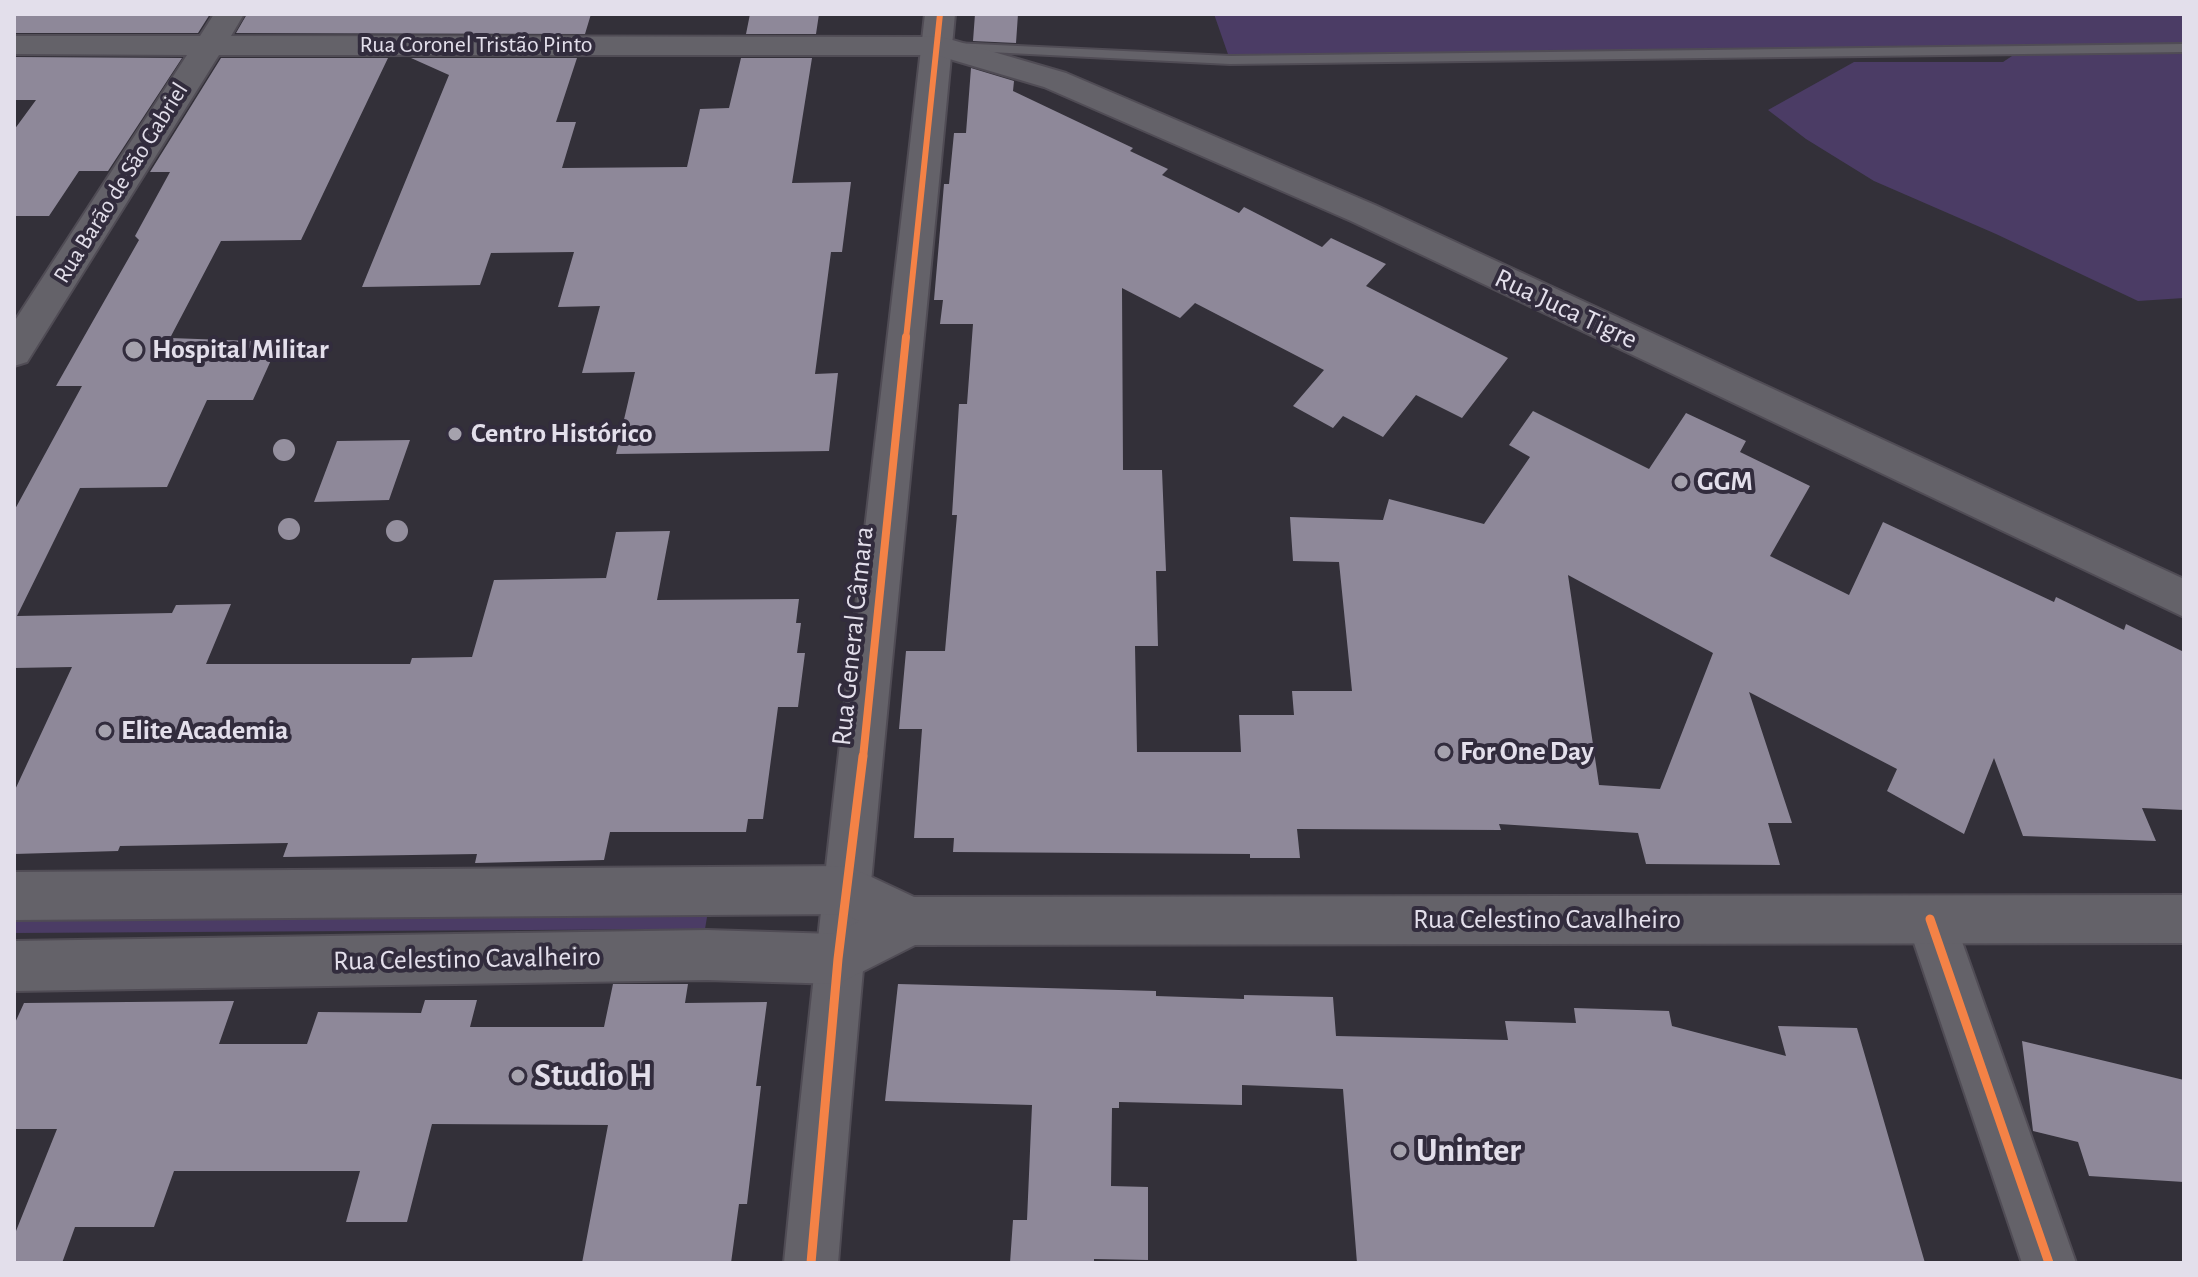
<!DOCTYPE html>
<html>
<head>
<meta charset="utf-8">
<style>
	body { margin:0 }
	#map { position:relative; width:2198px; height:1277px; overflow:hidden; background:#333039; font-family:"Alegreya Sans",sans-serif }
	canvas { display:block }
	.frame { position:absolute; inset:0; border:16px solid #e3dfeb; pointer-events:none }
</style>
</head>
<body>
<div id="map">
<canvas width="2198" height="1277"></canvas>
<div class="frame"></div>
</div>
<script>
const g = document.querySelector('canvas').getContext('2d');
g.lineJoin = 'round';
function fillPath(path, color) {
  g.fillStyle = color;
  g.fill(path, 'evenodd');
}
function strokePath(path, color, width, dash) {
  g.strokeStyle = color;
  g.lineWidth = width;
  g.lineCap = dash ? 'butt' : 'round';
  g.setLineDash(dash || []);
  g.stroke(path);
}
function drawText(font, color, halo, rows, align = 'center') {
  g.font = font + ' "Alegreya Sans",sans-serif';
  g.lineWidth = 8;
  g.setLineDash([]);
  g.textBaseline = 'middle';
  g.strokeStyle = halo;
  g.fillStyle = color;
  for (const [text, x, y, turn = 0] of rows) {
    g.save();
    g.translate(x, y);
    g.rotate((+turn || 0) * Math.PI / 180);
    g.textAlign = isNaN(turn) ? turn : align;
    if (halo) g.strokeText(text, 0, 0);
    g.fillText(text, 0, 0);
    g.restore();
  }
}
const green = new Path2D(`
	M1214,14h970v284l-46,3 -142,-67 -122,-53 -68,-42 -38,-29 86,-48h149l18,-12 -791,10z
	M708,911l-3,18 -691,4v-18z`);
const building = new Path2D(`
	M14,14h196l-12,19h-184z
	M247,14h344l-6,20 -349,-1z
	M750,14h69l-3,20h-70z
	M975,14h43l-2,29 -43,-2z
	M14,57l168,1 -74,113h-29l-30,45h-35v-86l22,-30h-22z
	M221,58h167l-87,182 -80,1 -51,97 83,3 -9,18 28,-1 -19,42h-46l-40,87 -87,1 -63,128 155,-3 4,-8 55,-1 -25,60h204l2,-6 60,-1 22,-77 112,-2 10,-46 54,-1 -13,69 142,-1 -3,24h5l-4,30h8l-7,54h-20l-15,112h-15l-2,13h-136l-6,28 -129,3 2,-9 -194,3 5,-14 -168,3 -2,5 -104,3v-62l58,-125 -58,1v-157l68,-125h-26l83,-146 -4,-4 35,-64h-20z
	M411,58h166l-21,64h20l-14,46 125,-1 13,-58 29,-1 12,-50h71l-20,125 59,-1 -9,70h-11l-16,122 23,-1 -9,78 -213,3 19,-82 -53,1 18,-67 -42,1 16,-55 -83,1 -11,32 -118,2 87,-212z
	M971,68l43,13 -1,10 120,57 -3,3 38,18 -6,6 77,38 5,-6 78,40 9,-9 55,26 -20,22 142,72 -46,60 -46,-23 -33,42 -40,-21 -10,12 -40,-22 31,-36 -129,-67 -15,15 -58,-30 1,182h39l4,101h-10l2,75h-23l2,106h104l-2,-37h55l-2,-24h60l-13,-129 -46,-1 -3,-44 93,3 6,-21 95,25 46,-67 -21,-12 24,-34 116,58 37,-56 60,28 -6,11 70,34 -40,70 79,39 34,-73 171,80 2,-5 68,33 2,-6 58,28v158l-42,-2 14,33 -133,-5 -29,-78 -30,76 -77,-43 10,-22 -148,-77 43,131h-24l12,42 -134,-1 -8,-31 -139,-9 2,6 -204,-1 3,29h-50v-4l-297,-2 1,-14h-40l8,-109h-23l7,-78h39l12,-136h-5l7,-111h8l6,-80h-33l3,-24h-9l10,-116h5l5,-51h12zM1568,575l145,78 -53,136 -61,-4z
	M410,440l-21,60 -75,2 23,-61z
	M613,984h75l-3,19 82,-1 -11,84h5l-14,118h-8l-8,59h-149l26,-138 -176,-1 -25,98h-61l14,-51h-186l-20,56h-79l-13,36h-48v-27l43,-107h-43v-104l10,-22 210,-2 -15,43h88l11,-32 103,1 4,-13h52l-7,27h134z
	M898,984l258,7v5l88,3v-4l89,2 3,39 172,4 -3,-19 71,2 -2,-15 95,3 3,15 114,30 -8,-30 79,2 68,235h-568l-14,-174 -101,-4v20l-123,-3v6h-7l-1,78 37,1v73l-54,-1v4h-84l3,-43h14l5,-115 -147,-4z
	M2022,1041l162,39v102l-95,-6 -11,-34 -45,-11z`);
const lane = new Path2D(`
	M954,43l276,13 954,-12v8l-954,12 -281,-14v-6z`);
const street = new Path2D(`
	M925,14h30c-39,416 -84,832 -117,1249h-54c41,-417 94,-833 141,-1249z
	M1930,896l17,7 7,16 122,344h-54l-116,-344 7,-16z`);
const secondary = new Path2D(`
	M214,14h30l-13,22 707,1 11,2 117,34 309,132 809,374v38l-833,-396 -307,-134 -108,-32h-717l-192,307 -13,4v-44l173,-267 -173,-1v-18h186z
	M848,866l66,31 1270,-2v48l-1269,2 -77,39 -131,-4 -693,11v-50l693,-11 128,4 24,-13 -15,-7 -830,6v-48z`);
const cyclewayFar2 = new Path2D(`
	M906,339l34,-325`);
const cyclewayFar1 = new Path2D(`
	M863,758l43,-421`);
const cycleway = new Path2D(`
	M1930,919l119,344
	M811,1263l27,-304 25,-203`);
const trees = [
	[284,450],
	[289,529],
	[397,531]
];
const markers = [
	[134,350,10,"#a5a2ad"],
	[455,434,8,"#a5a2ad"],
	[1681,482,8,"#a5a2ad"],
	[105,731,8,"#a5a2ad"],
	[1444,752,8,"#a5a2ad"],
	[518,1076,8,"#a5a2ad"],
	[1400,1151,8,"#a5a2ad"]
];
const farStreetnames = [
	["Rua Coronel Tristão Pinto",476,45],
	["Rua Barão de São Gabriel",121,183,-58]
];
const streetNames = [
	["Rua Juca Tigre",1566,309,25],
	["Rua General Câmara",853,636,-84],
	["Rua Celestino Cavalheiro",1547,920],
	["Rua Celestino Cavalheiro",467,959,-1]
];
const poiNames = [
	["Hospital Militar",152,350],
	["Centro Histórico",471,434],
	["GGM",1697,482],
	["Elite Academia",121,731],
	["For One Day",1460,752]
];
const nearPoinames = [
	["Studio H",534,1076],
	["Uninter",1416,1151]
];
fillPath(green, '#4b3c65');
fillPath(building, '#8e8899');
strokePath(lane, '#504c55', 4);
strokePath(street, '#504c55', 4);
strokePath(secondary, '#504c55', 4);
fillPath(lane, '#646269');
fillPath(street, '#646269');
fillPath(secondary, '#646269');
strokePath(cyclewayFar2, '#f48246', 6);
strokePath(cyclewayFar1, '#f48246', 8);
strokePath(cycleway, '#f48246', 9);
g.fillStyle = '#948f9e';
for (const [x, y] of trees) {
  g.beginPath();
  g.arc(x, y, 11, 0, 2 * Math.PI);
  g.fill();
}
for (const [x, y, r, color] of markers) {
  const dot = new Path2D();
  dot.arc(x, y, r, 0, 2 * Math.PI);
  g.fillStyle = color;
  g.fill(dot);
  strokePath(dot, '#322c3d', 3);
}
drawText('24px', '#e3dfeb', '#322c3d', farStreetnames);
drawText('28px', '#e3dfeb', '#322c3d', streetNames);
drawText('bold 28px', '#e3dfeb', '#322c3d', poiNames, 'left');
drawText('bold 34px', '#e3dfeb', '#322c3d', nearPoinames, 'left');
</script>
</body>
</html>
